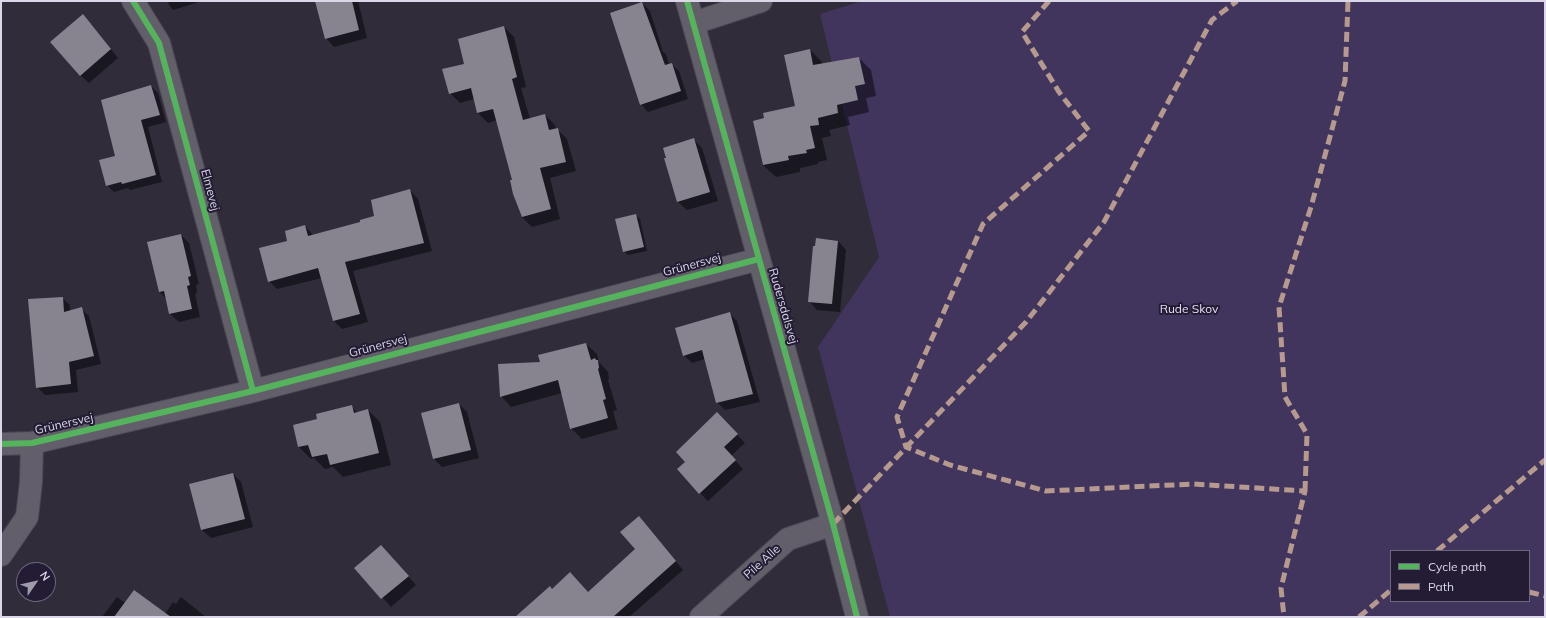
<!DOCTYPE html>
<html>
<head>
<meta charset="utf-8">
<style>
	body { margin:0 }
	#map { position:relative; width:1546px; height:618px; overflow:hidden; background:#302c3a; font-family:Mulish,sans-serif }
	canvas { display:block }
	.frame { position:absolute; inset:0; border:2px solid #dbd7e8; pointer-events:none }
	.legend { position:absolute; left:1390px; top:550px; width:140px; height:52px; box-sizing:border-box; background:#241c35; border:1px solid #6d677d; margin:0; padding:5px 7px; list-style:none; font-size:12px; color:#dbd7e8 }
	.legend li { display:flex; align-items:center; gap:8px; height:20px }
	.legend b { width:20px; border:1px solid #6d677d }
	.north { position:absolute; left:16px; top:562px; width:40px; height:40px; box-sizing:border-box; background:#241c35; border:1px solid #6d677d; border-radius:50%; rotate:56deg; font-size:11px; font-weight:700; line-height:16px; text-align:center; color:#dbd7e8 }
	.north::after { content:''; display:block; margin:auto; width:14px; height:18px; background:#9f9bab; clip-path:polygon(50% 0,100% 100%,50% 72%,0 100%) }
</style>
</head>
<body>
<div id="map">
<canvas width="1546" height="618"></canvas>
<div class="frame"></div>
<ul class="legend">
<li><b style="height:5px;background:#56b35d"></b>Cycle path</li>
<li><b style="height:5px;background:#b69a8f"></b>Path</li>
</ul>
<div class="north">N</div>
</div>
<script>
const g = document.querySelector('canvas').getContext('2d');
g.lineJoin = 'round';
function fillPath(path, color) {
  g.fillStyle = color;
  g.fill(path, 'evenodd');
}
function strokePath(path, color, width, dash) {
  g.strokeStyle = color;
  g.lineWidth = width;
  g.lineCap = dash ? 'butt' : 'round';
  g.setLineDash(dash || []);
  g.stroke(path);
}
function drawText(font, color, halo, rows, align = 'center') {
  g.font = font + ' Mulish,sans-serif';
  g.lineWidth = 4;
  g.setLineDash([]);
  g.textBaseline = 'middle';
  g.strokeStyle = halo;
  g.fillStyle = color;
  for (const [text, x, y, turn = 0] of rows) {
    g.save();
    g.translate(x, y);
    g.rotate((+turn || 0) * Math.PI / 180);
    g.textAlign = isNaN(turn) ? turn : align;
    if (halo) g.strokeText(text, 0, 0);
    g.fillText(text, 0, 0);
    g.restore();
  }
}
const green = new Path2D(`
	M862,1h683v616h-655l-72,-270 61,-90 -59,-243zM1391,551h138v50h-138z`);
const shadow = new Path2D(`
	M168,1h34l-29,9 -4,-5z
	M316,1h42l9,37 -33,9 -8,-9z
	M642,3l8,8 13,41 3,2 3,11 2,-1 8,7 9,28 -40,13 -7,-8z
	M91,24l27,34 -29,25 -9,-8z
	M504,27l10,10 12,50 -5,1 9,31 15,-4 10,10 1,4h1l10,10 9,32 -26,7 10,41 -28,8 -10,-10 -25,-97 -9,3 -10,-10 -4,-14 -14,4 -10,-10 15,-29z
	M810,50l12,12v2l37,-6 12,12 5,26 -10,2 3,14 -21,5 2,8 -21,5 2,6 -9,2 5,22 -9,2v2l-18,4v4l-24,5 -13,-12 2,-46 31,-12z
	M151,86l7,7 8,29 -18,5 14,55 -32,8 -2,-2 -14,4 -7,-7 9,-28z
	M693,139l9,9 16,53 -31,9 -9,-8z
	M410,190l8,9 14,52 -79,20 15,51 -26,7 -8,-8 -12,-43 -45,11 -8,-8 19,-39 17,-16 8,9 48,-12 15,-6z
	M635,215l5,4 7,32 -19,4 -4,-4z
	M181,235l8,8 10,41 -3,1 1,8 -2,1 5,23 -21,5 -9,-8 -4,-15 -6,-7 -12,-49z
	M838,241l8,9 -6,62 -23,-2 -8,-9z
	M62,298l8,7v6l11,-2 8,7 12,48 -25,6 2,22 -33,3 -8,-8z
	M729,313l8,8 23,81 -35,8 -8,-8 -12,-43 -13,4 -8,-8z
	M586,344l11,10 2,8 9,10 1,7 -1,1 9,30 -4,1 5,18 -36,10 -11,-11 -9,-35 -51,14 -10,-11 40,-33z
	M459,404l8,8 12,46 -37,9 -8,-8 -12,-46z
	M351,406l7,7 10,-3 12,12 11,43 -48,12 -10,-10 -8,2 -11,-11 -3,1 -12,-12 -5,-21 25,-6z
	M725,422l20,21 -14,13 12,13 -35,32 -8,-8z
	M233,474l8,8 12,45 -42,11 -9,-8z
	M646,526l37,44 -54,47h-98l21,-27 36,3 48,-44z
	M381,546l35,39 -25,22 -35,-39z
	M117,597l8,6 40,11 8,-12 3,2 5,-7 25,20h-104z`);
const building = new Path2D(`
	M315,1h37l7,29 -34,9z
	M642,2l23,63 7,-2 9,28 -41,14 -30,-92z
	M83,14l28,35 -31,27 -30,-34z
	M504,26l13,51 -5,2 11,41 22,-6 4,16 9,-2 8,34 -26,6 11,41 -29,8 -9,-23 -3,-14h2l-19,-71 -16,4 -6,-25 -22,6 -7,-25 22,-5 -6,-25z
	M810,49l3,16 46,-8 6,27 -10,2 3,14 -21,5 1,8 -20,5 1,7 -9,1 5,22 -9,2 1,3 -19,3 1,4 -26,5 -10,-44 11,-3 -1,-5 32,-7 -11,-51z
	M151,85l9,30 -19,5 15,55 -34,9 -1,-2 -15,4 -7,-26 16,-4 -14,-56z
	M694,138l16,54 -33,10 -13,-44h2l-3,-10z
	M410,189l14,54 -79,19 15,52 -27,7 -15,-53 -50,14 -9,-34 28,-7 -2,-10 20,-6 3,11 52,-14v-2l14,-4 -3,-16z
	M636,214l8,33 -21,5 -8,-33z
	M181,234l10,42 -3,1 2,8 -3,1 5,23 -23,5 -5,-23 -5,1 -12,-50z
	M816,238l22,3 -6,63 -24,-2 5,-56h2z
	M63,297l1,15 18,-5 12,49 -25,6 2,22 -35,4 -8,-89z
	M730,312l23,82 -37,9 -14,-53 -19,6 -8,-28z
	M586,343l5,17 4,-2 1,2h2l1,8 -1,1 8,30 -3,1 5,18 -38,11 -12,-49 -58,17 -2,-33 42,-2 -2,-7z
	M459,403l12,47 -38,9 -12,-46z
	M352,405l2,8 14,-4 11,44 -49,12 -3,-11 -15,3 -4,-12 -10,2 -5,-22 24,-6 -1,-5z
	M717,412l21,22 -14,13 12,13 -37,34 -22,-25 8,-7 -9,-10z
	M233,473l12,46 -44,11 -12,-46z
	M639,516l37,45 -63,56h-98l35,-31 2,3 18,-17 18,20 47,-43 -15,-17z
	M381,545l28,31 -28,23 -27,-31z
	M134,590l37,27h-57z`);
const minor = new Path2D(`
	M133,1l26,42 94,348
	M687,1l146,523 24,93
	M694,23l67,-22
	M1,444l31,-1 221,-52 506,-132
	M1,555l26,-38 4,-35 1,-39
	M701,617l87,-78 45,-15`);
const quiet = new Path2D(`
	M1049,1l-27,31 37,60 30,39 -106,93 -86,193 9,30 44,18 96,26 147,-7 112,7 -24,97 3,29
	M1305,491l2,-57 -22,-37 -6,-90 32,-100 34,-126 3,-80
	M833,524l193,-202 78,-100 108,-202 25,-19
	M1437,551l108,-91
	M1529,592l16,4
	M1359,617l32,-27`);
const cycleway = new Path2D(`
	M133,1l26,42 94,348
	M687,1l146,523 24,93
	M1,444l31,-1 221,-52 506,-132`);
const streetNames = [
	["Elmevej",210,190,75],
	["Grünersvej",692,265,-15],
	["Rudersdalsvej",783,306,74],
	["Grünersvej",378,346,-15],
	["Grünersvej",64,424,-13],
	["Pile Alle",762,562,-42]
];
const parkNames = [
	["Rude Skov",1189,309]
];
fillPath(green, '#41345d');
fillPath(shadow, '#0007');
fillPath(building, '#878490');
strokePath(minor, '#4b4855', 24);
strokePath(minor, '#625f6a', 22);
strokePath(quiet, '#b69a8f', 5, [10, 5]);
strokePath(cycleway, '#56b35d', 6);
drawText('12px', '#dbd7e8', '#241c35', streetNames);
drawText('12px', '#e3ddf2', '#241c35', parkNames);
</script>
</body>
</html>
